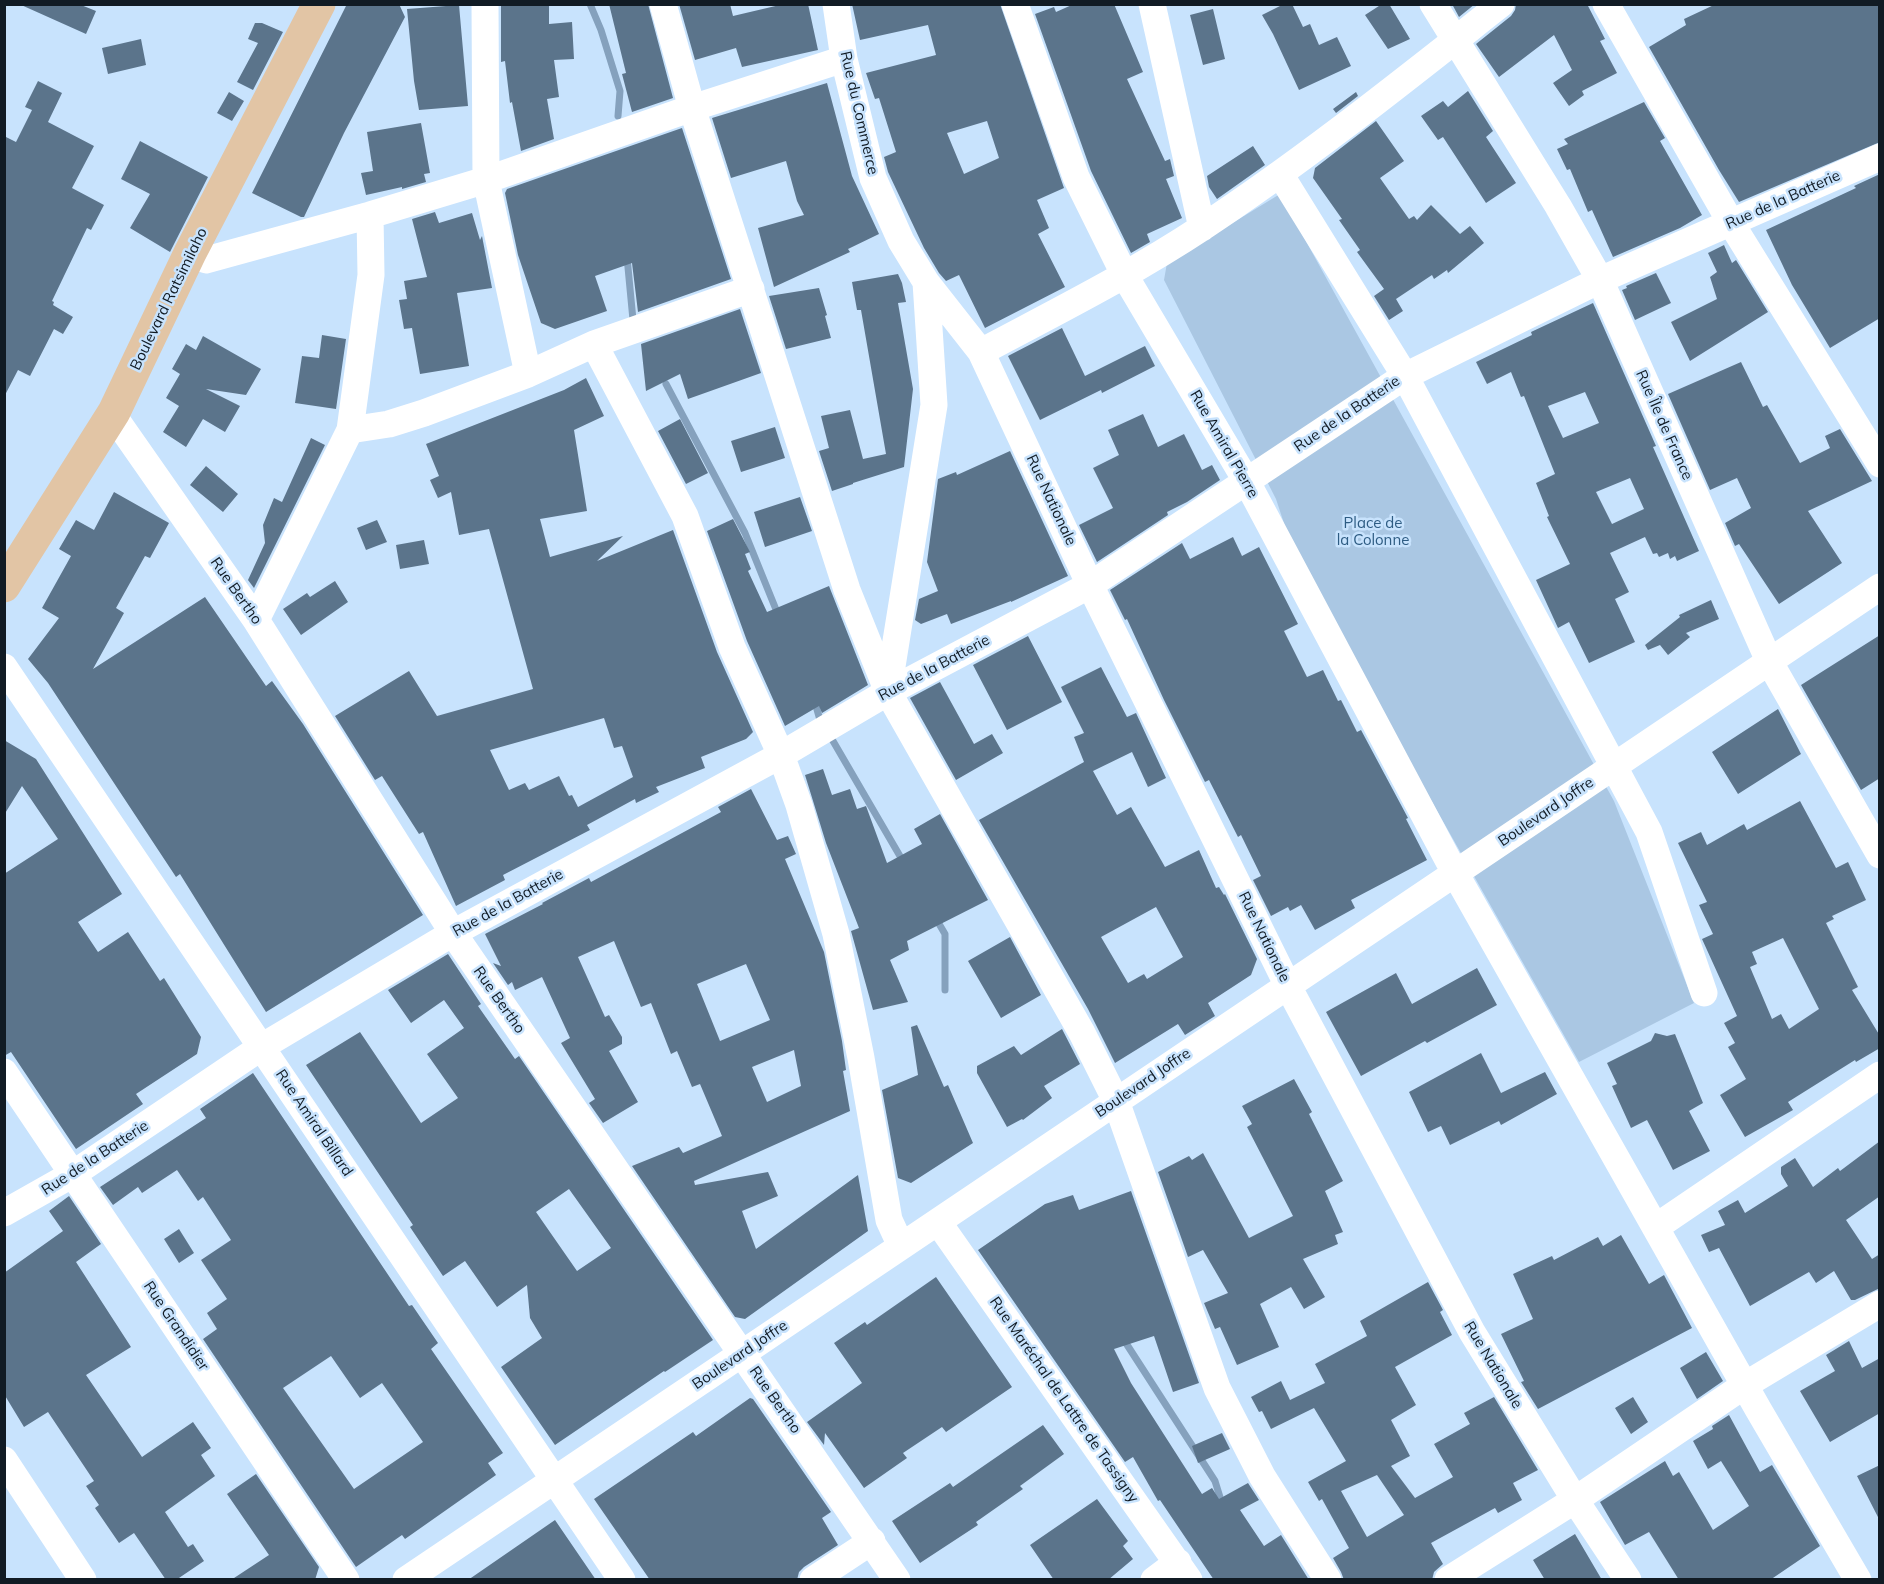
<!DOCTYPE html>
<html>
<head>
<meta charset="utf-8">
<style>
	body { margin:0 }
	#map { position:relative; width:1884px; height:1584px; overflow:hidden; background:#c8e3fd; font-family:Mulish,sans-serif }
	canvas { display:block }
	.frame { position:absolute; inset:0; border:6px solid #111b24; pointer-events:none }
</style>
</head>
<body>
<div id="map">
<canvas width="1884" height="1584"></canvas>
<div class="frame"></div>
</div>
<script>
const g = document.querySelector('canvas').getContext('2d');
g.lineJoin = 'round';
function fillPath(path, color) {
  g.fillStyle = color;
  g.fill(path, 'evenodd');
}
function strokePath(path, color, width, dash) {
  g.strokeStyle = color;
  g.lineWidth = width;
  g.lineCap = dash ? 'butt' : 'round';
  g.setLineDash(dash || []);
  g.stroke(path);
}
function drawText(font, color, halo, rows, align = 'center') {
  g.font = font + ' Mulish,sans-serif';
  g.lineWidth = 5;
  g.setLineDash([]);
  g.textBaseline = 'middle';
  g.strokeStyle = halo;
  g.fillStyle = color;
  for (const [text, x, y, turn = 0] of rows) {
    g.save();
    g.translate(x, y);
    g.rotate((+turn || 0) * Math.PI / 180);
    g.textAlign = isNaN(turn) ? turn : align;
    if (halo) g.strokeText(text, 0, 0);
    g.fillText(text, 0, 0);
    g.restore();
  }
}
const green = new Path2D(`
	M1280,194l334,607 80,202 -115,59 -282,-499 -21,-64 -112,-219 3,-17z`);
const stream = new Path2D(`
	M590,4l11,26 19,61 -2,25
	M627,257l6,63
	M666,384l79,149 34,84
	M814,699l6,21
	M833,741l71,122
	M935,917l10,17v56
	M1122,1337l93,144 8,26`);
const building = new Path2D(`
	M19,4l62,1 15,6 -10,23z
	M347,4h52l6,13 -61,116 -40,84h-3l-49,-24z
	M501,4h48v20l23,-2 2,37 -20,1 5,37 -12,2 7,40 -33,12 -9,-49 -2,1 -5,-42 -4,1z
	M609,4h39l25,94 -41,14 -10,-38 4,-1z
	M679,4h51l3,12 51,-12h24l10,46 -76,17 -6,-19 -41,12z
	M852,4h148l64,184 -27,12 12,28 -11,6 27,53 -80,41 -26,-53 -13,6 -7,-8 -15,-25 -36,-76 -4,-15 12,-5 -17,-54 -4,1 -9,-26 70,-18 -8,-30 -68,15zM987,121l12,37 -35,16 -17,-41z
	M1074,4h40l29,68 -16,7 38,82 5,-2 4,17 -8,3 16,39 -35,16 3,8 -19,11 -40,-82 -56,-157 19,-7 2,5z
	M1284,4h8l11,23 7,-3 9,21 18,-8 14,29 -52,24 -26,-56 -11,-19z
	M1382,4h7l21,35 -22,10 -23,-34z
	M1452,4h23l-16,13z
	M1516,4h71l18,35 -5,2 17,32 -35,18 2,4 -15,11 -16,-23 19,-13 -18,-35 -55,42 -23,-33 35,-28 4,-6z
	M1716,4h164v138l-141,60 -20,-32 -70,-123 37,-22 -2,-6z
	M459,5l9,101 -49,4 -5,-29 -7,-72z
	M1213,9l12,50 -22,6 -13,-50z
	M255,23h7l21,9 -30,58 -16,-8 21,-39 -10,-4z
	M141,39l5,26 -38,9 -6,-26z
	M38,81l24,12 -14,29 46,24 -22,42 32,17 -13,25 -4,-2 -35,73 2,1 -1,3 20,12 -10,17 -9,-5 -24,47 -12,-6 -14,27v-261l12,6 16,-32 -7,-3z
	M827,83l25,93 27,58 -31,15 2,3 -76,35 -16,-59 46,-13 -7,-14 -11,-40 -55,17 -19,-60z
	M1468,91l25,40 -7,6 30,46 -30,20 -43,-66 -5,3 -17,-24 22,-15 5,6z
	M229,92l15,9 -12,20 -15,-8z
	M1356,92l2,4 -22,17 -3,-4z
	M1644,102l21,36 -5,3 42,74 -22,13 -67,29 -21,-47 -4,2 -18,-43 -3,1 -10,-21 11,-5 -4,-5z
	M1376,121l28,40 -24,17 29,41 5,-3 3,4 14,-15 29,29 10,-8 14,17 -36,30 -1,-3 -13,9 -2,-4 -36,24 7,12 -14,9 -15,-24 10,-7 -27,-37 3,-2 -21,-30 3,-1 -29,-41 2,-10z
	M421,123l9,50 -6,1 2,8 -24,7v-2l-36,8 -5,-22 12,-2 -6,-39z
	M682,128l49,151 -93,33 -6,-49 -37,13 12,35 -52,18 -14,-6 -23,-68 -13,-62 2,-4z
	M140,141l68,36 -38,75 -40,-24 20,-34 -29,-15z
	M1253,146l12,19 -48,34 -8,-12 -2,-11z
	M1880,174v144l-50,30 -38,-63 -26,-55 90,-42 -2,-2z
	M435,212l4,11 33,-10 8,27 2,-4 10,52 -35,5 12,73 -49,8 -8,-46 -8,1 -5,-29 8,-1 -3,-18 23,-4 -15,-58z
	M1724,245l8,18 4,-3 32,52 -78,49 -19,-39 46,-23 -7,-22 7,-5 -9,-19z
	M1656,273l15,30 -36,17 -13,-30 5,-2 -1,-2z
	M898,274l4,9 4,19 -8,1 15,86 -9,78 -51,16v1l-21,7 -13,-40 10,-3 -8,-32 29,-6 13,49 23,-5 -25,-144h-4l-5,-28z
	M819,288l8,27 -2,1 6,22 -45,11 -17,-53z
	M1593,303l63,143 -3,1 46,104 -22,10 -2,-5 -5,3 -2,-6 -9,4 -2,-4 -4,1 -8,-17 -35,16 19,39 -14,7 20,43 -46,21 -20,-41 -11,6 -22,-48 34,-16 -23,-47 2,-1 -13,-33 19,-9 -31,-78 -3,1 -10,-25 -24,12 -11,-22 56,-27 -1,-3zM1585,392l14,31 -36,15 -15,-32zM1630,478l14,31 -32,15 -16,-32z
	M740,309l21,64 -73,26 -8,-25 -34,17 -5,-47z
	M1062,328l23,48 60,-30 10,20 -53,27 -1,-3 -61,30 -32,-64z
	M322,335l24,4 -10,70 -41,-6 7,-47 17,2z
	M203,336l58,33 -15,26 -40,-6 34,17 -15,26 -22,-13 -17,28 -23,-15 16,-26 -13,-8 14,-24 -8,-5 14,-25 10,6z
	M1741,362l22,45 4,-2 33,58 30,-15 -5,-12 15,-7 32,52 -64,30 34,52 -63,41 -40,-60 -4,2 -10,-23 26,-15 -14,-30 -27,12 -42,-96z
	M586,378l18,38 -30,14 13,81 -47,8 10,38 73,-21 -26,25 76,-31 44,122 36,80 -7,7 -45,18 4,11 -49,19 3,5 -23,11 -1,-4 -48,26 3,5 -87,45 2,5 -49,26 -33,-74 -4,2 -37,-58 -7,4 -40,-64 74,-45 28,45 96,-27 -44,-160 -30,6 -8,-43 -13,6 -8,-18 9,-4 -13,-32 138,-54zM604,718l10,30 8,-2 11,31 -55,30 -6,-12 -3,1 -10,-20 -30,14 -4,-7 -16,7 -19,-40z
	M1143,414l15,33 26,-13 18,36 10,-5 8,15 -33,22 -20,10 1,3 -71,47 -18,-37 34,-17 -20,-40 26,-13 -11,-25z
	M680,419l28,54 -22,11 -28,-53z
	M775,427l10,31 -44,14 -10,-31z
	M311,438l14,7 -71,143 -6,-8 17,-37 -2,-18 11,-27 8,4z
	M1010,451l58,125 -57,26v-1l-60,23 -4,-10 -26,10 -6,-4 4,-21 19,-8 -11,-29 11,-83 18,-7 1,3z
	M206,466l32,28 -15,18 -33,-27z
	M114,492l55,31 -19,35 -5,-2 -29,52 8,5 -31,56 112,-72 61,89 6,-5 31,43 120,191 -157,97 -86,-138 -4,3 -128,-194 -20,-24 31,-41 -17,-10 29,-52 -12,-7 17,-29 18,10z
	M800,497l12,34 -47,16 -11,-35z
	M733,519l17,33 -5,2 6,15 -3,2 19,41 62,-26 39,99 -46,28 -3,-7 -34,20 -38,-85 -40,-110z
	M377,520l10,22 -21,8 -9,-22z
	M1233,537l9,19 17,-9 39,77 -14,7 23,46 16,-7 15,31 3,-1 16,32 4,-2 47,88 -2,1 21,41 -76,40 4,8 -40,22 -14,-25 -11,6 -2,-4 -17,9 -18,-36 8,-4 -20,-41 -3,2 -29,-57 -4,2 -41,-82 -37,-81 -2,1 -15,-30 72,-47 8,16z
	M424,540l5,24 -29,5 -4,-24z
	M335,581l13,21 -47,33 -18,-26 24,-16 3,4z
	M1711,600l8,19 -33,14 4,4 -22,18 -8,-10 -12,5 -3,-5 35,-28 -1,-2z
	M1880,635v143l-19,12 -60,-105z
	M1028,636l34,66 -55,28 -34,-65z
	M1101,667l26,50 9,-4 30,65 -18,9 -16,-35 -39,19 24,44 14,-8 34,60 34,-17 17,38 3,-1 5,8 1,-1 32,65 -6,16 -43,28 7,13 -30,19 -7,-11 -63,39 -27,-54 -109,-189 105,-58 -10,-25 10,-4 -23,-46zM1156,907l27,50 -36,22 -3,-5 -16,9 -27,-46z
	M940,682l34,62 18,-10 11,19 -47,27 -46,-82z
	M1778,709l23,45 -63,40 -26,-42z
	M4,740l32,19 86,135 -44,28 20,30 30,-20 32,49 4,-3 37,59 -4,17 -61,40 7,10 -67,45 -65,-97 -7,4v-182l54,-35 -36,-53 -18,29z
	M823,769l9,26 18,-6 7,20 9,-3 21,57 35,-19 -8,-15 26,-15 48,86 -81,41 2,9 -19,10 18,42 -35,8 -22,-79 8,-3 -33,-85 -21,-68z
	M751,789l26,51 11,-4 8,18 -11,5 39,93 18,89 4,29 -3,1 7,40 -156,70 1,4 73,-13 10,24 -36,15 14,38 102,-74 10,56 -123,88 -10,-2 -103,-151 47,-19 4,6 39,-17 -22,-52 -8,3 -15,-36 -6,3 -20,-51 -10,4 -27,-66 -36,16 27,60 4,-2 13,22v7l-13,7 29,51 -35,21 -14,-20 6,-4 -34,-56 9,-5 -28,-61 -27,13 -3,-8 -4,3 -15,-22 8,3 -16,-32 58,-30 -1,-1 47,-25 2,4 130,-70 -3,-5zM746,964l24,56 -50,21 -23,-57zM794,1050l7,36 -34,16 -15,-35z
	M1800,801l36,67 12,-6 18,38 -34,16 2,3 -8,4 32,64 -6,3 28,46v12l-24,14 -1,-2 -67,42 5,8 -48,27 -25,-42 26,-16 -18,-32 7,-4 -11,-20 13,-7 -35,-77 11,-5 -14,-29 8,-3 -29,-59 23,-11 6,13 37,-21 3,6zM1783,938l36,71 -30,20 -8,-15 -9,5 -22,-52 7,-3 -5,-12z
	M1010,937l31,58 -40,23 -33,-57z
	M448,954l33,50 -3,2 37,53 4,-3 194,284 -48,32 -1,-1 -109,74 -54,-78 41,-29 -12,-20 -3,-33 -30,22 -32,-46 -22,15 -33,-49 3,-2 -107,-160 54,-33 61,91 37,-25 -31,-44 37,-26 -20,-28 -33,23 -23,-33zM569,1189l42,59 -34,23 -41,-59z
	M1477,968l20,37 -70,38 -2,-2 -64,35 -35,-64 70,-39 16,31z
	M917,1025l27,62 4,-2 25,58 -62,40 -13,-5 -16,-88 36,-15 -7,-48z
	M1062,1029l18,35 -36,22 8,12 -29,22 -1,-1 -15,8 -30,-54v-7l37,-20 7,9z
	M1655,1033l12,3 8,-2 28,69 -14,8 21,40 -37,19 -26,-50 -16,8 -19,-42 5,-2 -10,-21 44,-22z
	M1481,1053l20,40 44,-21 12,22 -56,31 -2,-4 -49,24 -9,-19 -13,6 -19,-40z
	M253,1073l156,233 3,-1 26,38 -7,6 72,104 -15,10 8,12 -91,64 -3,-4 -46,32 -153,-228 14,-10 -10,-16 20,-14 -26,-39 30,-20 -28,-43 -5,4 -21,-31 -35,23 -4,-6 -25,18 -13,-18 106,-69 -6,-9zM331,1356l29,42 22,-15 41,59 -69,47 -71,-101z
	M1294,1079l18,33 -3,2 34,67 -18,10 18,41 -8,3 3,9 -35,15 22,38 -21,12 -13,-22 -31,17 19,43 -42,18 -17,-38 -5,2 -11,-26 24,-10 -25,-43 -15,7 -30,-85 31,-16 3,4 11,-7 46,85 44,-22 -46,-89 5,-3 -10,-18z
	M1880,1141v55l-34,24 26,39 8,-5v34l-25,12h-4l-17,-29 -18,12 -7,-11 -59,34 -31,-58 -10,4 -8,-17 24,-10 -7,-14 20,-11 7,13 43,-27 -7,-12v-7l14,-9 18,29 25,-19 2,3z
	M1131,1191l68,192 -26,9 -19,-56 -40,13 17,34 71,111 10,-6 7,11 29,-16 11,17 -19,10 24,36 17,-11 28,45h-95l-54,-80 -2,1 -25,-44 -8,5 -147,-212 67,-46 28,-9 6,15z
	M69,1196l32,48 -25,18 55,85 -45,28 56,82 51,-35 18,26 -10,7 14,21 -50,36 23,35 5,-3 11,17 -28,19h-10l-32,-47 -15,10 -24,-35 4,-3 -13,-19 8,-5 -46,-69 -24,15 -20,-33v-121l59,-42 -14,-20z
	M179,1229l15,24 -15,10 -15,-24z
	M1621,1235l28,49 15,-9 28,53 -154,81 -17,-27 3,-1 -23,-47 32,-15 -20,-45 39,-18 2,4 44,-23 5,9z
	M936,1277l76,110 -66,45 -4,-5 -39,26 4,5 -43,30 -39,-55 -1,12 -17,-23 55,-39 -28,-40 31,-21 2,3z
	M1428,1282l15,28 -3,2 12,23 -57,32 21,38 -25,15 19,36 -19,10 24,32 38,-21 -19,-33 36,-20 -6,-11 30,-16 44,73 -25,13 9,17 -24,13 -3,-5 -64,35 12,21 -9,8 -2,8h-88l-3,-8 -8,-14 16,-10 -27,-49 -3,2 -11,-19 38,-21 -32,-53 -43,21 -9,-18 -3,1 -8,-15 30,-16 9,19 35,-17 -10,-19 52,-28 -7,-15zM1377,1475l27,40 -37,22 -26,-46z
	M1849,1341l13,27 18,-10v55l-50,29 -30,-51 35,-20 -9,-16z
	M1706,1352l17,29 -26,18 -17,-31z
	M1633,1397l15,25 -17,12 -16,-26z
	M750,1398l3,1 78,113 -9,6 16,27 -34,22 -5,5 -2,8h-147l-56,-81 99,-67 3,4z
	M1729,1415l31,57 12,-7 48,81 -50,34h-91l-30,-48 -24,13 -25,-43 65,-41 8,15 6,-4 34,58 36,-24 -28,-45 -13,8 -15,-28 20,-12 -1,-3z
	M1043,1425l21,29 -44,32 3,3 -47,33 2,3 -58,38 -28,-42 58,-38 3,4z
	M1222,1433l8,16 -32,14 -6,-17z
	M1880,1465v56l-23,-45z
	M256,1474l63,93 -4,13h-84l38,-25 -42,-61z
	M1097,1499l31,42 -5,5 10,13 -25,21h-54l-24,-35z
	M555,1520l41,60h-128z
	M1575,1534l27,46h-57l-12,-20z`);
const minor = new Path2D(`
	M485,4l1,176 42,194
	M663,4l29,104 155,482 41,102 194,341 34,68 101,287 45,88 66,104
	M836,4l8,55 29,119 28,63 25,41 55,70 109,233 198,401 184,346 103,168 53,80
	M1015,4l61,173 49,99 122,206 208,391 303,536 100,171
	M1152,4l50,224
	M1433,4l125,202 42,74 169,381 111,194
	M1606,4l125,219 149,241
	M1280,174l125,202 244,456 55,161
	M190,253l16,7 164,-45 116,-35 206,-72 152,-49
	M594,344l91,172 47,131 49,108 18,50 37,129 25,124 28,162 12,26
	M981,352c75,-40 151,-78 222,-125 103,-68 200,-146 298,-223
	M114,412l3,9 139,199 197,313 444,647
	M350,430l39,-6 35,-11 104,-39 66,-30 157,-55
	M256,620l94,-190 21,-155 -1,-60
	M4,667l618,913
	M888,691l46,-286 -8,-123
	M4,1072l342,508
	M4,1213l69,-39 190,-128 190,-113 328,-178 107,-63 202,-107 315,-209 195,-96 280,-123
	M938,1222l251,358
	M1656,1227l224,-152
	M4,1460l79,120
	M406,1580l1474,-993
	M813,1580l59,-39
	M1154,1580l24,-18
	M1448,1580l127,-80 170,-115 135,-81`);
const major = new Path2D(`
	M4,586l110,-174 76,-159 129,-249`);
const streetNames = [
	["Rue du Commerce",859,113,77],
	["Rue de la Batterie",1783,200,-24],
	["Boulevard Ratsimilaho",169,299,-64],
	["Rue de la Batterie",1347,414,-34],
	["Rue Île de France",1664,425,66],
	["Rue Amiral Pierre",1224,444,60],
	["Rue Nationale",1051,500,65],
	["Rue Bertho",236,591,55],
	["Rue de la Batterie",934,668,-28],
	["Boulevard Joffre",1546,812,-34],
	["Rue de la Batterie",508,903,-29],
	["Rue Nationale",1264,937,64],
	["Rue Bertho",499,1000,55],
	["Boulevard Joffre",1143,1083,-34],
	["Rue Amiral Billard",314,1123,56],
	["Rue de la Batterie",95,1158,-33],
	["Rue Grandidier",176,1326,56],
	["Boulevard Joffre",740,1355,-34],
	["Rue Nationale",1493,1365,59],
	["Rue Bertho",775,1400,55],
	["Rue Maréchal de Lattre de Tassigny",1064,1400,55]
];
const parkNames = [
	["Place de",1373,523],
	["la Colonne",1373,540]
];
fillPath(green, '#aac7e3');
strokePath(stream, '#85a1bd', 7);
fillPath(building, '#5b748b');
strokePath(minor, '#fff', 27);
strokePath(major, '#e2c5a5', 33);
drawText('15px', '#111b24', '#c8e3fd', streetNames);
drawText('15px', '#2e5c83', '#c8e3fd', parkNames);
</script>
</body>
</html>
